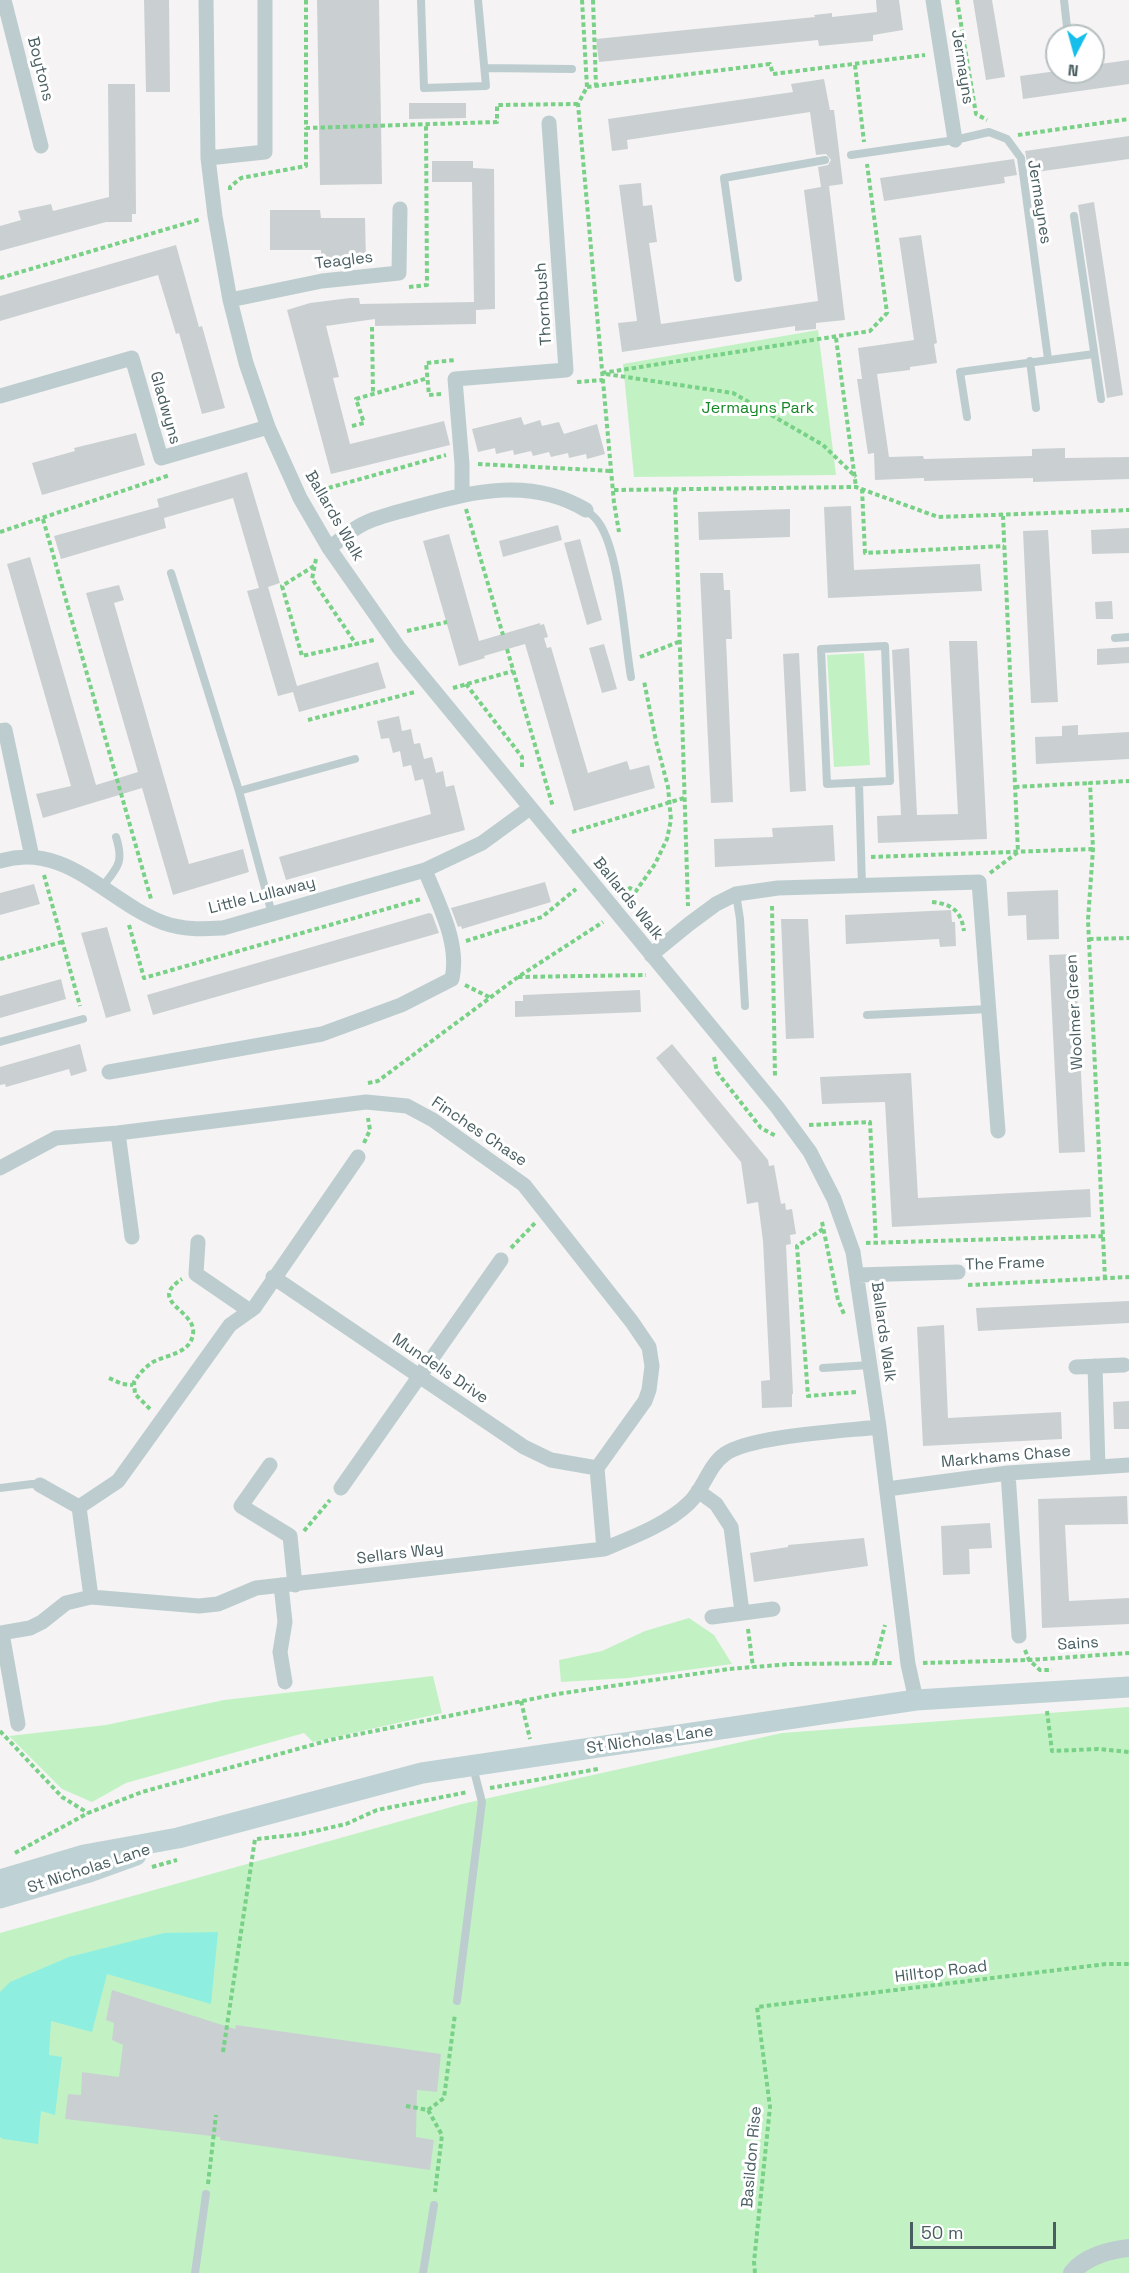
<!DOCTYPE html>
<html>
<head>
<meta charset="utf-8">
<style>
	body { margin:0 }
	#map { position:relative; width:1129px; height:2273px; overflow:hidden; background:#f5f3f3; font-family:"Space Grotesk",sans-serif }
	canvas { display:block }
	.north { position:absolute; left:1045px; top:24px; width:60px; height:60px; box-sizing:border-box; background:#fff; border:2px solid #b6bfc0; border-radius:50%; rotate:186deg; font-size:16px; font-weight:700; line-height:24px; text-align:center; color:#495e61 }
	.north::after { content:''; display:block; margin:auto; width:21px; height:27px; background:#16beeb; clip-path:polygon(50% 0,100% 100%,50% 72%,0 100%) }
	.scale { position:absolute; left:910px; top:2222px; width:146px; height:27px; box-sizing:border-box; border:3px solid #495e61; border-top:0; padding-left:8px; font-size:18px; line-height:21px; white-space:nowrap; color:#495e61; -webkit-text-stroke:4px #fff; paint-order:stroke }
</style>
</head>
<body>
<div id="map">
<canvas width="1129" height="2273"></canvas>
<div class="north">N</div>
<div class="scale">50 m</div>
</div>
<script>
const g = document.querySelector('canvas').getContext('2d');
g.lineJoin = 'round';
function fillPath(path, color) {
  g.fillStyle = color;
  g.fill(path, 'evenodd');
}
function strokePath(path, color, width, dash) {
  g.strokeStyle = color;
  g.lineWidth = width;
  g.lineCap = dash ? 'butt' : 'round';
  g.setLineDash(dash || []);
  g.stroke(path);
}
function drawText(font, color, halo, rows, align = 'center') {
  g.font = font + ' "Space Grotesk",sans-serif';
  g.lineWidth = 6;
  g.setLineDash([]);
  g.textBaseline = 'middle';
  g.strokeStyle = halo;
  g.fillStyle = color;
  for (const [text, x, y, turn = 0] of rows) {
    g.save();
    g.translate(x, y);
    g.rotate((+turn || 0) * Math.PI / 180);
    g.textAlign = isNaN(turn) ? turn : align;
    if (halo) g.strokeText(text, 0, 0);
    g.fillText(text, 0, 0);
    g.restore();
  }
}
const green = new Path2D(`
	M818,330l18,145 -202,2 -11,-113z
	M864,653l6,112 -36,2 -7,-112z
	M689,1618l25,17 18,29 -104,14 -67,4 -2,-22 43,-9 43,-20z
	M433,1676l9,37 -129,29 -9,-9 -178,50 -34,19 -30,-13 -53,-53 97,-11 118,-25z
	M1129,1707v566h-1129v-340l462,-129 320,-71z`);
const water = new Path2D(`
	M218,1932l-7,72 -104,-30 -15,58 -41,-11 -2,34 13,2 -7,58 -14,-4 -3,33 -35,-5 -3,-2v-145l10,-10 59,-25 95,-24z`);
const building = new Path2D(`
	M144,0h25l1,92h-24z
	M317,0h62l3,184 -62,1z
	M876,0h23l4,30 -30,5v6l-54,5 -1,-6 -219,22 -3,-23 219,-22 -1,-2 18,-2v4l45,-5z
	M973,0h19l13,77 -19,3z
	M1129,60v24l-106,15 -3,-23 37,-5 36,1v-7z
	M824,79l6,31h4l9,74 -14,2 16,134 -29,3v6l-21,2v-5l-173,26 -4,-29 19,-2 -18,-136 22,-2 2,23 9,-1 5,37 -8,1 12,81 157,-23 -14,-111 17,-3 -3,-20 10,-2 3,-5 -5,-6 -10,1 -6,-43 -183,28 1,9 -16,2 -4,-32 185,-27 -2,-8z
	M108,84h27l1,130h-4v8h-26l-106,29v-25l21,-6 -3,-9 33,-7 2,7 56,-14z
	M409,103h57v15l-57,1z
	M1129,136v23l-100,14 -4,-22z
	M1014,159l3,16 -13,2 1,6 -121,18 -4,-23z
	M432,161h41v7l21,1 1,140 -19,1v14l-101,2v-7l-49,7 13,51 -6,1 17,66 94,-23 6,24 -119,29 -44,-164 23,-7 40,-5h9l1,6 114,-2 -2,-120h-40z
	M1094,202l29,193 -16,3 -29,-193z
	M270,210h50l1,8h44l1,44 -45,1v-13h-51z
	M921,235l16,108 -3,1 3,19 -27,4v3l-33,4 12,83 34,-1 1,3 108,-3v-7l33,-1v10l64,-1v22l-96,3v-4l-109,3v-3l-49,2 -1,-27 -6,1 -11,-75h5l-4,-31 56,-8 -15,-102z
	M176,245l23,82 3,-1 23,82 -23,6 -23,-81 -3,1 -18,-59 -158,46v-25z
	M521,417l3,8 16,-5 2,6 17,-4 5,12 33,-10 8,30 -18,5 -1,-5 -17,4 -1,-5 -17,4 -2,-5 -16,4 -2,-5 -17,4 -1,-5 -17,4 -1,-6 -17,4 -6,-23z
	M136,433l9,32 -103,30 -10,-32 43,-12 -1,-3z
	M247,472l33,111 -12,4 29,99 81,-24 8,26 -87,24 -6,-20 -15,4 -31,-105 12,-3 -26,-90 -69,20 2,10 -105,31 -7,-23 105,-29 -2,-8z
	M851,506l3,64 126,-6 2,27 -154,7 -4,-91z
	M790,509v28l-91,3 -1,-28z
	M558,525l4,15 -59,17 -4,-16z
	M1129,528v25l-37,1 -1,-24z
	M1048,530l10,172 -27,1 -8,-172z
	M449,534l30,107 61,-18v2l4,-1 4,13 -4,1 3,10 4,-1 37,126 39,-12 3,9 19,-5 6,23 -81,23 -49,-167 -41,12 1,2 -26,8 -36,-125z
	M580,539l22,81 -15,5 -23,-82z
	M30,557l66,228 42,-13 -52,-179 33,-8 5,15 -10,3 75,261 54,-15 6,23 -76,23 -31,-107 -99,30 -7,-24 35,-8 -64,-222z
	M700,573h23l1,17h6l2,49h-6l7,163 -22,1z
	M1112,601l1,18h-17l-1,-17z
	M949,641h28l10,198 -109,4 -1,-27 24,-1 -9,-165 17,-2 8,167 41,-1z
	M604,644l13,45 -15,4 -13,-45z
	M1129,647v16l-32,2v-16z
	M799,653l7,138 -16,1 -7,-138z
	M399,716l3,15 9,-2 3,15 6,-1 4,16 8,-2 4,16 7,-2 3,16 8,-2 11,45 -179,50 -7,-23 152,-43 -8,-35 -8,2 -4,-16 -8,2 -3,-16 -7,2 -4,-15 -8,1 -4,-18z
	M1078,725v10l51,-3v27l-93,5 -1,-27 27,-1v-10z
	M833,825l2,36 -120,6 -1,-28 59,-2 -1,-9z
	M545,882l6,20 -89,27 -1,-3 -3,1 -7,-19z
	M34,884l6,20 -40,11v-22z
	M1058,890l1,49 -32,1 -1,-25 -18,1 -1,-24z
	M951,910l1,12h3l1,24 -16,1 -1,-8 -93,5 -1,-29z
	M429,913l3,1 7,19 -286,82 -6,-20z
	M781,919h27l6,119 -28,1z
	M107,927l24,84 -25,7 -25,-85z
	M1075,954l10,198 -26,1 -10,-198z
	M61,979l5,20 -66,19v-22z
	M640,990l1,22 -126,5v-16h8v-6z
	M80,1044l7,27 -16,5 -2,-7 -63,18 -1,-3 -5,1v-18z
	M672,1044l96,116 1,6 5,-1 7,39 4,-1 1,7 6,-1 4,25 -6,1 1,9 -5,1 7,149h-1v13l-30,1 -1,-27 9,-1 -7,-139 -5,-39 -11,2 -6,-42 -85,-104z
	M911,1073l7,125 172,-9 1,28 -199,10 -7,-125 -63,2 -2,-27z
	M1129,1301v22l-151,8 -2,-23z
	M944,1325l4,93 113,-6 1,27 -139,7 -6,-119z
	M1129,1401v28h-15l-1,-27z
	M1127,1496l1,28 -63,1 4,76 60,-3v26l-87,4 -4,-129z
	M990,1523l2,25 -23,1 1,25 -27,1 -2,-49z
	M864,1538l4,28 -114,16 -4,-29 38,-6v-2z
	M112,1990l123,39 1,-4 205,29 -4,38 -20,-2 -1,47 18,3 -4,30 -210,-30v-3l-155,-18 3,-25 13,1 1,-23 37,5 4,-32 -11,-5 2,-17 -8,-3z`);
const path = new Path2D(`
	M306,0v128l191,-6v-17l81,-1
	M582,0l5,87 -9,17 36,399 5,29
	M593,0l3,86
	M957,0l19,114 11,6
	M855,65l9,77
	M587,87l183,-23 3,10 152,-19
	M1018,135l111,-16
	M230,190v-3l11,-9 65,-12v-38
	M0,278l201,-59
	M409,287l18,-2 -1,-161
	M372,327l1,67
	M836,338l20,149
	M602,373l268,-42 17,-18 -20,-149
	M606,374l127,19 90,52 33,32
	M577,382l26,-2
	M441,394l-12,1 -3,-32 29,-3
	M352,426l12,-3 -8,-24 72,-21
	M478,464l134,7
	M862,489l3,64 139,-7
	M614,490l242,-3 82,30 191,-7
	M675,490l13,416
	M314,492l132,-37
	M466,509l37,126
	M43,519l108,380
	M0,532l170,-57
	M316,559l-4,20 44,65 18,-4
	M314,566l-32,20 20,70 54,-12
	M407,631l40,-9
	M507,649l46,158
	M640,657l41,-16
	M466,684l56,73v13
	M453,688l60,-17
	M308,720l107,-28
	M1015,787l75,-4
	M572,832l112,-34
	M871,857l222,-8
	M990,873l28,-21 -15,-336
	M44,875l36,131
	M623,895l7,-7 6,3 19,-27 12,-25 4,-19 -3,-33 -12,-46 -12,-60
	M932,902c19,2 29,8 32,29
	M772,906l3,171
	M129,925l15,53 277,-79
	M1089,939l40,-1
	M466,941l76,-24 34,-28
	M0,959l62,-17
	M518,977l128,-2
	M465,985l26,13
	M714,1057l3,15 44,56 15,8
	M368,1083l10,-2 140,-104 85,-55
	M809,1125l61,-3 6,121
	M364,1143l6,-13 -2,-12
	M822,1222l16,78 6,14
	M823,1229l-26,17 11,150 48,-4
	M866,1243l237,-7
	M511,1248l24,-25
	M1105,1279l-17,-359 5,-71 -3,-66 39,-2
	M968,1285l161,-8
	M109,1378l13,6 11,1
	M150,1409l-15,-15 -1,-12c5,-8 11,-15 19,-20 15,-8 37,-8 40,-28 4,-24 -47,-32 -11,-55
	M304,1531l26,-31
	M748,1629l5,38
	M1025,1650l4,10 11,10h12
	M875,1663l10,-38
	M923,1663l106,-3 100,-7
	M521,1701l9,38
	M1047,1711l5,40 46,-2 31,3
	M0,1731l62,66 26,16
	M490,1788l108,-19
	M257,1839l45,-5 44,-10 31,-14 91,-18
	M15,1853l73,-40 54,-21 188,-52 227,-46 172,-25 62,-5 101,-1
	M152,1867l25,-7
	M223,2052l32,-213
	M406,2106l22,4 14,25 -7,57
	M428,2110l16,-12 11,-84
	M208,2184l8,-69
	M755,2273l-1,-11 16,-155 -13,-100 349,-43h23`);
const service = new Path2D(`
	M421,0l3,88 62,-2 -8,-86
	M1064,0l3,27
	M485,68l87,1
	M851,155l104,-15 34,-8 18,7 14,19 27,201
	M1074,216l27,183
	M738,278l-14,-100 101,-18
	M1030,361l6,47
	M967,417l-7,-45 134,-18
	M586,510c5,4 10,8 13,13 21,31 25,114 32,154
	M171,573l68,218 33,123
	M1115,638l14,-1
	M885,646l5,135 -63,3 -6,-135z
	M859,783l3,103
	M239,791l116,-32
	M103,886c15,-19 21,-24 13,-49
	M736,894l4,25 5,87
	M867,1015l122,-6
	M0,1042l83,-23
	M823,1368l47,-3
	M0,1488l32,-4 8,1
	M457,2001l25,-199 -9,-35
	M195,2273l11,-79
	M423,2273l11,-68`);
const minor = new Path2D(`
	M4,0l37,146
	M206,0l2,158 7,58 15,84 16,63 22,64 32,71 29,50 70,100 378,459 33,45 24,47 19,53 26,175 29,237 8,36
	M933,0l22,140
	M208,158l57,-6v-152
	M230,300l92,-19 77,-8 1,-64
	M0,396l132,-38 29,100 107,-31
	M462,494v-30l-7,-85 111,-9 -17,-247
	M329,548c11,-8 22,-18 34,-24 16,-8 36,-12 53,-17 58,-16 116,-30 170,3
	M0,731l5,-1 27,127
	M0,861c67,-20 107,41 164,62 20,7 38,6 59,5l202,-58 57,-27 48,-35
	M651,955l38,-31 27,-20 20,-10 42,-6 201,-6 19,249
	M109,1072l213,-38 79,-29 51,-26c8,-37 -14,-75 -27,-109
	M118,1133l14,104
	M0,1168l56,-30 62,-5 248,-31 41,4 26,14 91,65 108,137 17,25 3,19 -3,24 -4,11 -48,67 7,81
	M198,1242l-2,32 54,37
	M857,1275l101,-3
	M273,1277l251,170 27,13 46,8
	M1095,1366l3,101
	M1076,1367l48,-2
	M270,1465l-29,41 49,30 5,49
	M1008,1473l11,163
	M40,1485l39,22
	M341,1488l160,-228
	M887,1489l121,-16 121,-8
	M698,1491l18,13 15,23 11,85
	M79,1507l39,-26 112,-156 24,-17 104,-151
	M281,1585l4,37 -5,30 5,30
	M91,1597l108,9 19,-2 38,-16 348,-39c29,-12 62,-24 85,-46 15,-14 19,-37 36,-49 25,-18 119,-23 154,-27
	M712,1617l61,-8
	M0,1633l30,-5 12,-6 24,-19 25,-6 -12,-90
	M2,1633l16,91`);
const tertiary = new Path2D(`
	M1072,2273c12,-16 37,-23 57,-25`);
const secondary = new Path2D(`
	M0,1880l84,-25 94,-17 244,-65 494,-73 213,-13
	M0,1898l86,-25 50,-18`);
const streetNames = [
	["Jermayns",962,67,81],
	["Boytons",40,69,76],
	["Jermaynes",1039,202,81],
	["Teagles",344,261,-7],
	["Thornbush",544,304,-94],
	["Gladwyns",165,408,74],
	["Ballards Walk",334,516,60],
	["Little Lullaway",262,896,-14],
	["Ballards Walk",628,899,51],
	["Woolmer Green",1075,1012,-93],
	["Finches Chase",479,1132,34],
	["The Frame",1005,1264,-2],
	["Ballards Walk",883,1332,82],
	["Mundells Drive",440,1369,34],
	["Markhams Chase",1006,1457,-5],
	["Sellars Way",400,1554,-7],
	["Sains",1078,1644,-4],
	["St Nicholas Lane",650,1740,-8],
	["St Nicholas Lane",89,1869,-18],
	["Hilltop Road",941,1972,-7],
	["Basildon Rise",752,2157,-85]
];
const parkNames = [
	["Jermayns Park",758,409]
];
fillPath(green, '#c2f2c4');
fillPath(water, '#8eefe1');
fillPath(building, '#cad0d2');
strokePath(path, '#78d186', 4, [4.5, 3]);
strokePath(service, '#bdcdcf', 8);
strokePath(minor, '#bdcdcf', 15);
strokePath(tertiary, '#bdcdcf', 18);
strokePath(secondary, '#bed1d4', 21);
drawText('16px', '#495e61', '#fff', streetNames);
drawText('16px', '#158726', '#fff', parkNames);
</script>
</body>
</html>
